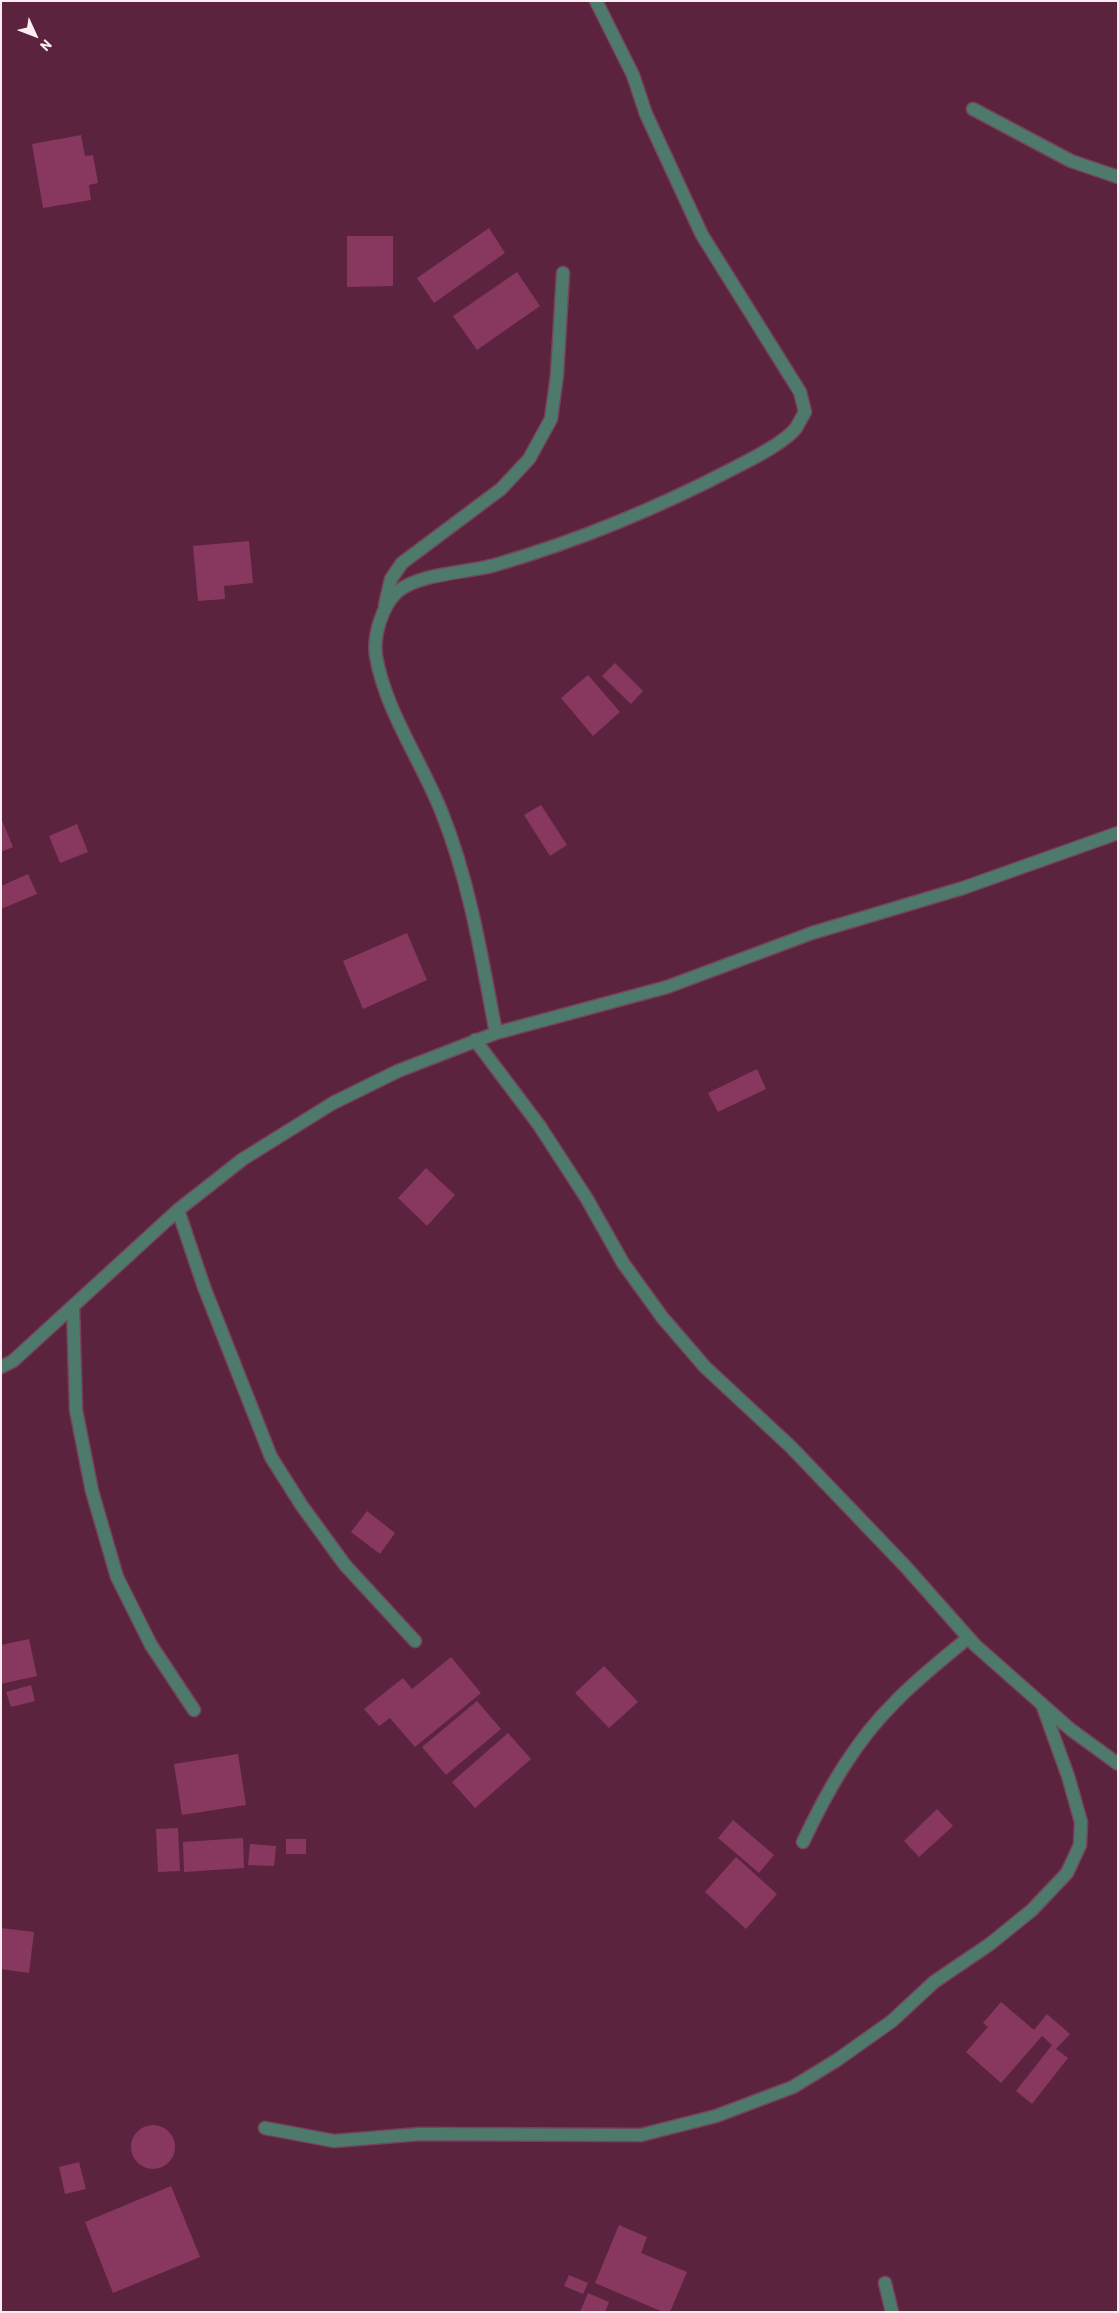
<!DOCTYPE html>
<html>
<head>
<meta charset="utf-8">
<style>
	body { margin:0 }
	#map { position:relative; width:1119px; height:2313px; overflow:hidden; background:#5b233e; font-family:Barlow,sans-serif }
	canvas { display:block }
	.frame { position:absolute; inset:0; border:2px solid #fcedf2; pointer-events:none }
	.north { position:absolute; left:10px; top:10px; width:50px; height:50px; -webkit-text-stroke:4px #5b233e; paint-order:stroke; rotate:133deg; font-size:14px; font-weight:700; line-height:20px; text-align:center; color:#fcedf2 }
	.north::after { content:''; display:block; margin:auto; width:18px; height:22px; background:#fcedf2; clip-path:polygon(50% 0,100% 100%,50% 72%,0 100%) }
</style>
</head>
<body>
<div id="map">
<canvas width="1119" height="2313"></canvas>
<div class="frame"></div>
<div class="north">N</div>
</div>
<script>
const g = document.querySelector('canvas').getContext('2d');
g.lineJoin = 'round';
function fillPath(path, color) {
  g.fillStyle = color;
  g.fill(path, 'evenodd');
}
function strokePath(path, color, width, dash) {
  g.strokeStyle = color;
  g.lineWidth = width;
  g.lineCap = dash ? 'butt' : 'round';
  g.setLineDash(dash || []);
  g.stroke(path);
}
const building = new Path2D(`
	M81,135l4,21 8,-1 5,28 -9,2 2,15 -48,8 -11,-64z
	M489,228l16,25 -71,50 -17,-25z
	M347,236h46v50l-46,1z
	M517,272l23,34 -63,44 -24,-34z
	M249,541l4,42 -29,3 1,13 -27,2 -5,-55z
	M615,663l28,28 -12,13 -29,-28z
	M588,675l32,37 -27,24 -32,-38z
	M541,805l26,40 -17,11 -26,-41z
	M1,818l12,29 -12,5z
	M77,824l11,28 -28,11 -11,-27z
	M28,874l9,20 -36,15v-23z
	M407,933l20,47 -64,29 -20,-48z
	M757,1069l9,20 -48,23 -10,-19z
	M426,1168l29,27 -28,31 -29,-28z
	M367,1511l28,22 -15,21 -29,-22z
	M29,1639l8,37 -36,8v-39z
	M451,1657l30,36 -66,54 -25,-29 -11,8 -15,-17 39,-31 9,11z
	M604,1666l34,36 -29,26 -34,-35z
	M31,1685l4,16 -24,6 -5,-15z
	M477,1701l24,28 -55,46 -24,-28z
	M508,1733l23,26 -56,49 -23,-26z
	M238,1754l8,51 -64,10 -8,-51z
	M937,1809l16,17 -34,31 -15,-16z
	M733,1820l41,35 -15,18 -41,-35z
	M178,1828l2,43 -22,1 -2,-43z
	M243,1838l1,30 -60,4 -1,-30z
	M286,1839h20v15h-20z
	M250,1844l26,2 -2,20 -26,-1z
	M736,1857l41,37 -31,35 -41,-37z
	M1,1928l33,4 -5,41 -28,-4z
	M1001,2002l33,28 13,-16 23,20 -14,15 12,9 -36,46 -16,-13 36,-46 -10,-9 -41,47 -35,-31 22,-25 -5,-4z
	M131 2147a22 22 0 1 1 44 0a22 22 0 1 1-44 0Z
	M79,2162l7,27 -21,5 -6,-27z
	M171,2186l29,71 -87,36 -28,-71z
	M619,2225l28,12 -6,16 46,19 -17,40h-7l-68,-29z
	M569,2275l19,8 -5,11 -19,-8z
	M588,2293l21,9 -4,10h-25z`);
const street = new Path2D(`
	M973,109l98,52 47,16
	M385,605l6,-26 11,-16 99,-74 28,-30 22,-40 6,-44 6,-102
	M496,1033c-14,-74 -26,-150 -54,-220 -20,-51 -57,-103 -66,-157 -3,-20 6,-50 21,-64 22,-19 70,-19 98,-27 83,-24 167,-59 243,-99 16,-8 47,-24 58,-38 3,-5 6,-11 9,-16l-5,-20 -98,-157 -56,-121 -13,-39 -37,-74
	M475,1040l64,85 48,74 36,64 39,54 43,50 86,80 114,119 70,79 95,84 48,35
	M178,1210l26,77 67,170 31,49 43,59 70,76
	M73,1306l3,104 16,81 25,86 34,68 43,65
	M1,1367l12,-6 165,-151 65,-51 90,-56 65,-32 98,-38 171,-46 145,-54 151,-45 155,-55
	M803,1842c24,-51 52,-101 93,-141 22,-23 48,-43 72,-63
	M265,2128l69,13 86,-7 221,1 75,-19 77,-29 44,-27 55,-39 42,-39 56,-38 42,-34 35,-37 13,-28 1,-23 -13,-46 -26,-72
	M885,2283l7,29`);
fillPath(building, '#88385e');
strokePath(street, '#75435b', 15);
strokePath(street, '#4e7a6c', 12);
</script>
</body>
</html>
